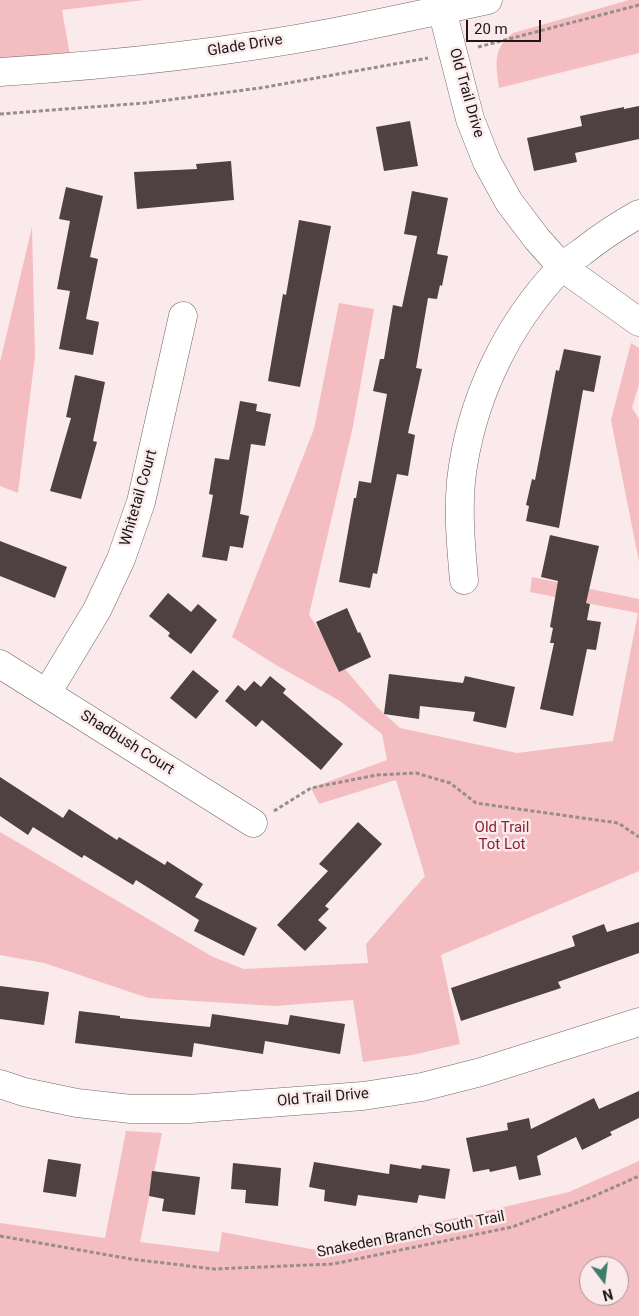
<!DOCTYPE html>
<html>
<head>
<meta charset="utf-8">
<style>
	body { margin:0 }
	#map { position:relative; width:639px; height:1316px; overflow:hidden; background:#fbeaeb; font-family:Roboto,sans-serif }
	canvas { display:block }
	.north { position:absolute; left:579px; top:1256px; width:50px; height:50px; box-sizing:border-box; background:#fbeaeb; border:1px solid #a29696; border-radius:50%; rotate:165deg; font-size:14px; font-weight:700; line-height:20px; text-align:center; color:#1d1717 }
	.north::after { content:''; display:block; margin:auto; width:18px; height:22px; background:#3d7d6c; clip-path:polygon(50% 0,100% 100%,50% 72%,0 100%) }
	.scale { position:absolute; left:466px; top:20px; width:75px; height:22px; box-sizing:border-box; border:2px solid #1d1717; border-top:0; padding-left:6px; font-size:15px; line-height:18px; white-space:nowrap; color:#1d1717; -webkit-text-stroke:4px #fbeaeb; paint-order:stroke }
</style>
</head>
<body>
<div id="map">
<canvas width="639" height="1316"></canvas>
<div class="north">N</div>
<div class="scale">20 m</div>
</div>
<script>
const g = document.querySelector('canvas').getContext('2d');
g.lineJoin = 'round';
function fillPath(path, color) {
  g.fillStyle = color;
  g.fill(path, 'evenodd');
}
function strokePath(path, color, width, dash) {
  g.strokeStyle = color;
  g.lineWidth = width;
  g.lineCap = dash ? 'butt' : 'round';
  g.setLineDash(dash || []);
  g.stroke(path);
}
function drawText(font, color, halo, rows, align = 'center') {
  g.font = font + ' Roboto,sans-serif';
  g.lineWidth = 5;
  g.setLineDash([]);
  g.textBaseline = 'middle';
  g.strokeStyle = halo;
  g.fillStyle = color;
  for (const [text, x, y, turn = 0] of rows) {
    g.save();
    g.translate(x, y);
    g.rotate((+turn || 0) * Math.PI / 180);
    g.textAlign = isNaN(turn) ? turn : align;
    if (halo) g.strokeText(text, 0, 0);
    g.fillText(text, 0, 0);
    g.restore();
  }
}
const green = new Path2D(`
	M0,0h144l-82,10 10,57 -72,2z
	M629,0h10v53l-140,35c-3,-24 -7,-39 14,-55z
	M32,227l3,129 -17,137 -18,-7v-124z
	M339,303l35,6 -21,117 -44,189 37,55 32,38 22,20 117,25 96,-12 25,-128 -108,-21 2,-15 107,22v272l-198,84 19,89 -48,11 -49,7 -10,-62 -78,6 -127,-8 -104,-35 -44,-8v-123l213,125 31,12 124,-6 -2,-19 59,-68 -29,-96 -77,24 -8,-16 76,-28 -5,-26 -42,-33 -64,-36 -44,-28 82,-208z
	M631,343l8,5v36l-7,24 7,11v143l-28,-142z
	M126,1131l36,2 -22,109 79,10 3,-20 94,18 253,-58 70,-31v155h-639v-93l105,15zM589,1266h30v30h-30z`);
const building = new Path2D(`
	M639,106v33l-64,14 2,9 -43,9 -7,-33 55,-12 -2,-10 44,-9v2z
	M410,121l8,45 -34,5 -8,-44z
	M231,161l3,39 -97,9 -3,-37 63,-3 -1,-5z
	M66,187l37,9 -13,61 8,2 -12,60 13,3 -6,33 -34,-6 11,-58 -13,-2 13,-68 -11,-2z
	M412,191l36,7 -11,56 11,2 -6,30 -2,-1 -3,14 -9,-1 -12,70 6,1 -14,64 7,2 -7,41 -11,-2 -20,100 -4,-1 -3,15 -31,-6 15,-84h2l3,-17 12,2 16,-89 -14,-3 7,-32h4l9,-54 9,2 15,-71 -13,-2z
	M299,220l32,6 -31,161 -32,-6 15,-87 3,1z
	M564,349l37,7 -7,36 -11,-2 -24,138 -33,-7 3,-15 -3,-1 6,-26 3,1 21,-110 3,1z
	M75,375l30,7 -12,59 4,1 -16,57 -31,-8 21,-73 -5,-1z
	M240,401l17,3 -1,7 15,3 -6,32 -14,-2 -11,70 9,2 -6,32 -13,-2 -3,15 -25,-4 11,-62 -4,-1 6,-36 14,2z
	M550,535l49,11 -13,57 4,1 -3,16 14,2 -5,28 -9,-1 -14,67 -33,-7 14,-66h-4l3,-15 -3,-1 8,-46 -17,-4z
	M0,541l67,26 -12,31 -55,-22z
	M168,593l23,19 7,-8 19,16 -26,34 -23,-18 2,-3 -21,-17z
	M347,608l11,25 2,-1 11,25 -32,15 -23,-50z
	M193,670l26,21 -23,28 -26,-21z
	M389,674l74,9 2,-7 50,11 -9,41 -33,-7 2,-9 -55,-6 -1,13 -35,-5z
	M270,676l16,13 -3,4 60,51 -22,26 -59,-50 -6,7 -31,-26 13,-16 7,6 9,-10 7,6z
	M0,777l63,41 6,-9 48,31 2,-3 46,28 2,-4 36,23 -8,13 62,31 -13,28 -50,-25 5,-11 -63,-40 -3,5 -49,-30 -2,3 -49,-31 -5,8 -28,-19z
	M358,822l24,22 -57,62 4,3 -11,11 9,8 -22,23 -28,-26 51,-54 -9,-7z
	M639,922v31l-81,29 3,6 -100,33 -10,-33 124,-42 -3,-10 32,-12 3,8z
	M0,986l49,6 -5,33 -44,-6z
	M79,1011l41,5v2l90,9 2,-13 76,11 2,-10 55,9 -5,30 -75,-13 -2,13 -69,-11 -2,14 -117,-14z
	M639,1091v27l-29,14 2,3 -30,15 -6,-13 -39,19 4,19 -22,5 -3,-14 -26,6 -1,-3 -16,3 -7,-34 42,-8 -1,-7 22,-5 2,11 63,-31 5,11z
	M48,1159l33,5 -5,33 -33,-5z
	M314,1162l75,12 1,-10 31,5 1,-4 28,4 -5,30 -26,-4 -2,8 -59,-8 -2,11 -32,-5 1,-11 -16,-3z
	M233,1163l48,5 -3,38 -33,-3 1,-13 -15,-1z
	M152,1171l48,6 -5,38 -33,-4 2,-12 -15,-3z`);
const path = new Path2D(`
	M478,47l161,-42
	M0,114l145,-11 115,-15 168,-30
	M274,811l37,-23 66,-13 39,-2 34,10 26,20 142,20 21,14
	M0,1236l131,23 83,10 119,-5 179,-37 80,-30 47,-21`);
const street = new Path2D(`
	M442,10l28,109 17,43 22,40 28,37 25,28 77,55
	M464,580c-3,-33 -6,-66 -3,-99 9,-79 45,-156 100,-213 6,-6 14,-11 21,-16 19,-15 37,-27 57,-38
	M0,664l253,159
	M47,693l50,-83 24,-51 20,-57 42,-186
	M0,1084l24,8 53,11 54,6h58l174,-13 59,-9 59,-15 158,-50`);
const secondary = new Path2D(`
	M0,72c112,-7 225,-19 335,-40 51,-10 102,-21 153,-32`);
const streetNames = [
	["Glade Drive",245,46,-9],
	["Old Trail Drive",466,93,74],
	["Whitetail Court",139,498,-74],
	["Shadbush Court",127,743,32],
	["Old Trail Drive",323,1098,-5],
	["Snakeden Branch South Trail",411,1235,-11]
];
const parkNames = [
	["Old Trail",502,828],
	["Tot Lot",502,845]
];
fillPath(green, '#f4bdc1');
fillPath(building, '#4f4141');
strokePath(street, '#746566', 29);
strokePath(secondary, '#746566', 29);
strokePath(path, '#988c8d', 3, [4, 2.5]);
strokePath(street, '#fff', 28);
strokePath(secondary, '#fff', 28);
drawText('15px', '#1d1717', '#fbeaeb', streetNames);
drawText('15px', '#8a2438', '#fbeaeb', parkNames);
</script>
</body>
</html>
